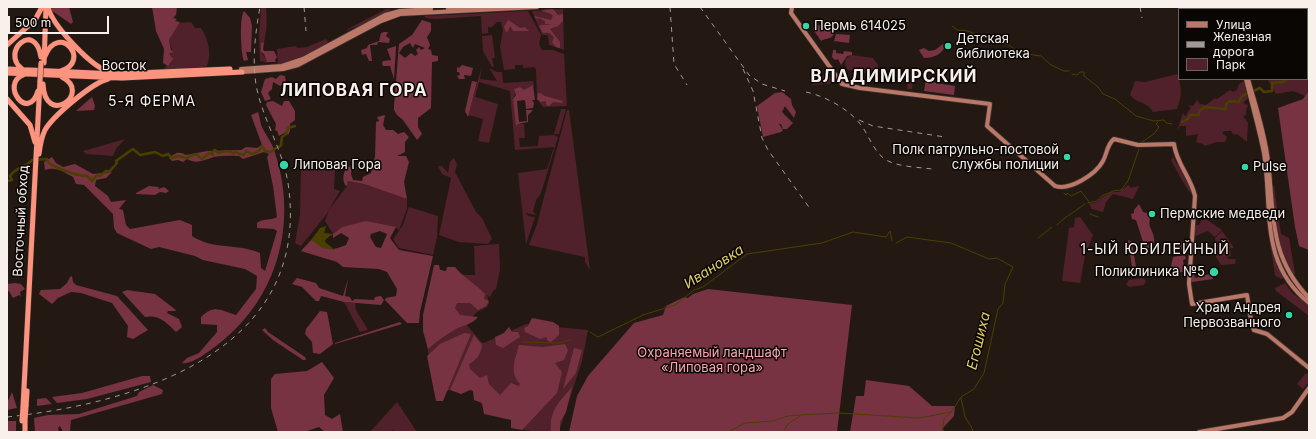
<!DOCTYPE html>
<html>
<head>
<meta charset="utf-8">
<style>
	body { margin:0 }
	#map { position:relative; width:1316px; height:439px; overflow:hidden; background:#241912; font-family:Inter,sans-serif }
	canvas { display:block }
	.frame { position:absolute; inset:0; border:8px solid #f8f0eb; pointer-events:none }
	.legend { position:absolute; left:1178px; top:8px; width:130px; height:72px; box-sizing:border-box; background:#0a0604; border:1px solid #696460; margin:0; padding:5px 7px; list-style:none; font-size:12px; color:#f8f0eb }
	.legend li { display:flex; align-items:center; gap:8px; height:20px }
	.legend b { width:20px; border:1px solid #696460 }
	.scale { position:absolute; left:8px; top:16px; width:101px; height:18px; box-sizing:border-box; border:2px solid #f8f0eb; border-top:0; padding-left:5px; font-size:12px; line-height:14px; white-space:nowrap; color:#f8f0eb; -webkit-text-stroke:3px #0a0604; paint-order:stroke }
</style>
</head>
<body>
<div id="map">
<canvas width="1316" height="439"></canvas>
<div class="frame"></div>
<ul class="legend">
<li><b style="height:5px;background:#bb7767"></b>Улица</li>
<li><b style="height:5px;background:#a39994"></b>Железная дорога</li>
<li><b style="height:11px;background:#50212a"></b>Парк</li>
</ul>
<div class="scale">500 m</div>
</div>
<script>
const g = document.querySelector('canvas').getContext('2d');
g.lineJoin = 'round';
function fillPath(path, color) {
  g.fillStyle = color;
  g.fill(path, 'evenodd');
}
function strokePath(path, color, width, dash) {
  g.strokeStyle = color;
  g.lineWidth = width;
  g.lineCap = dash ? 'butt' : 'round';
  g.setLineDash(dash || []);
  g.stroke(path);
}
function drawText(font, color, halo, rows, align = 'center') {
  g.font = font + ' Inter,sans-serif';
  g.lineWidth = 3;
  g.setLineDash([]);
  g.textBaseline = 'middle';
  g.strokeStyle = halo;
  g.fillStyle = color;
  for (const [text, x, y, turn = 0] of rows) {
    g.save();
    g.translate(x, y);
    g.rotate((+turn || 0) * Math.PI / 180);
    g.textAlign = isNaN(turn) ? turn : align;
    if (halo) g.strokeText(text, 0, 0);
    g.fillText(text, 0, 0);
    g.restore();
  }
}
const green = new Path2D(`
	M261,7h5c1,11 1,25 -2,35l-3,1v9l8,11 -9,-2 -1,-27z
	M386,9h4l1,1 -26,14 -21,7z
	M563,9l1,41 -15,-5 -1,-10h-6l-10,-24z
	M528,11l13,24 -2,9 3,6h11l11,4 3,52 -24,1 -6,-8 -1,-30 -2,-2 -11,1v-3h-8v4l-11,1 -4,-23 3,-17 -2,-8h-4l-5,5h-4v6l-6,1 -1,-18 -45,3 -10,-1 -2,-2z
	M191,22l4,6h6c7,11 11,25 6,38l-4,1 -39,3 2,-4 5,-3 -2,-9 4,-1 -4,-13 10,-17z
	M492,35l3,23h-3l2,8 -2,1 -9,-16 -1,-15z
	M326,39l2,3 -2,3 -26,14 -22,6 -1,-16 19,-3 1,2 10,-1z
	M852,55l21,3 5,7v4l-7,5 -23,-4c-5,-5 -4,-13 4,-15z
	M482,66l-2,13 17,2 -8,-13 8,4h5l1,10 2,1 28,-2 1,5 -10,4 -10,1 2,1 -3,7 4,25h7l1,14h-6l1,9 18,-1 1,-10 15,-1 4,2 -17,56 -5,7 -3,12 4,3 -11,-2 2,3 7,1 -9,27 -8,-71 29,-4 7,-22 -39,3 -5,-59 -31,-9 -4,15 23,7 -9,39 -11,-2 5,-22 -15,-4z
	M1309,67v22l-4,7 -12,-5 -17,3 -8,-14 39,-1v-11z
	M911,69l8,3 -1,3h-4l-2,14h-5l1,-15h2z
	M830,71l8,12 -25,2 -1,-1z
	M1177,74c5,13 5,22 0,35l-24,3c-6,-11 -16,-8 -23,-17l5,-14 10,1z
	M1244,81l4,17 -5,5 5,2 -2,5v5l-3,1 5,7 -1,19 -10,-8 -3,1 -3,-4h-7l-2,2 5,4 -2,5h-8l-13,4 -1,-2 -7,-2 2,-8 -12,2v-10h-6l-3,5 6,-18 3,4 1,-4 4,-5 -3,-3 5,1 4,-6 3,4 6,1 9,-7 2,1 13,-9 3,2 4,-2 2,-6z
	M561,109h5l-7,25h-5z
	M567,110h2l21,160 -5,-8v-5l-56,-12 8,-21z
	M125,139l-9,10 -3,7 -27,-2 -3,-3z
	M1173,157l15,25 4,12c-4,-2 -18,-28 -21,-34z
	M454,158l3,6 -2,8 21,40 6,6 10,21 -4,5 -29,-2 -20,-7 12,-57 -9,-4 -4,-8h4l6,7 2,-11z
	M308,160l11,5 16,2 -1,22 6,2 -14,24 -25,31 -6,-3 5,-28 1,-49 4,-1z
	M348,181l16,3 43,15v10l-8,21 -4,-3h-53l-9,7 -8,-13 4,-11 18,-24z
	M1128,185l3,3 8,-2 -6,13 -20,-5 -7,8 -3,10 -11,-3 -3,-5 8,-2 4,-4 11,-6h7z
	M1274,186l7,48 8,4 6,35 -1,2c-18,-26 -19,-57 -22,-88z
	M409,207l29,9 -1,21 -4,18 -34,-7 -6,-9 10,-14z
	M1080,217l13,18 -8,21 -5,27 -18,-2 7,-53 5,-1 1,-9z
	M1206,219l16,11 -7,7 -7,-6 -13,5v-16l1,5h3l2,-4z
	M1267,222l8,36 9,20 -2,1 -7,-3z
	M1222,231l12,17 -8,1 -2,-7h-2l2,8h6l1,6 -5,1 3,2h7l-1,5 -14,1 -7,-11 3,-3 -2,-13z
	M499,244l1,26 -4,19 -3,2 -3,6 -3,-2 2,8 -2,4 -10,5 -11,12 15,18 3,1 42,-19 62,6 -6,31 -23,71h-22l-22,-4 -1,-12 -29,-6 -11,-19 -7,-6 -31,9 -10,-54 8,-72 25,7h16l-1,-29z
	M1143,278l3,3 -2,4 -15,2 -3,-3 3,-4z
	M1285,283l8,11 16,10v12l-33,-25 -1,-3z
	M344,302l12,1 -1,1 1,6 12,20 -8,2z
	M1309,373v9l-6,7 -6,-5 8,-10z
	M397,402l20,30h-22l-2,-2 -2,2h-21z`);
const forest = new Path2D(`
	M51,7h18l4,15 -2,2 -20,-14z
	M152,7h25l-1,8 -3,3 4,1 -2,2 5,1 -11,18 2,10 3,2 -5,2 4,5 -5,7 -5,-3 1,-14 -8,-18z
	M553,9l5,6 5,-1v7l-5,5 -8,3 10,13v6l-4,-1 -4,-5 2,-4c-2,-5 -6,-6 -11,-5l-4,-7 2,-1h11l-7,-1v-3l-6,-3 -3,1 -2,-3 17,4 2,-5 -12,-5z
	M244,11l6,7 2,8 -1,26h-5l2,8 -4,1c-3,-5 -5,-44 0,-50z
	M422,20l9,3v8l-4,6 3,8 -2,4 3,1 1,5 6,1v5l-6,1 -1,46 -13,10v9l4,7 -5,6 -14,-20 -6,-5 -3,-5v-4l5,-62 13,-9zM410,43l3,5 2,-4 10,4 -4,2 -2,-3 -3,3 2,4 -3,2 -4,-3 -6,5 -6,-5 4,-6z
	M508,20l12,8 5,-1 4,4h-16l-3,-5 -2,5 -2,1 -2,-5z
	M815,24l6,2 -1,2 12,3 1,-3 2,1c-1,11 -7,8 -14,12l-8,-12z
	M384,32h4l-2,4 4,3 -1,4 -11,-1 -1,3h-7l2,16h-3l-3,-7 -4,1 -1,-5 6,-2 1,-3 11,-4 2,-8z
	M836,34l14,1 -1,8 -15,-2z
	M264,42l-1,7 1,2h10l3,6 -2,3 1,2h-9l-3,-8 -3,-2v-9z
	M943,44l2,2c-3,9 -13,12 -21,12l-5,-8 5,-2 5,3 6,-1z
	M396,46v1l-2,32 -4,-13h-7l-1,-2 1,-3 8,-1 -4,-11z
	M833,50h3v3l7,1 1,-3 8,1v3l-5,1 -6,9 -3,-6 -3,1 -3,-3z
	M462,65l11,3 -2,8 -7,-1 1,4h-6l-2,-3 3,-1 -1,-3h-2v-5l2,1z
	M280,75l5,1 1,7 -6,3 -7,-4 -1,7 -4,4 3,6 -6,2 -4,-9 4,-13 7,-2 4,2z
	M926,79l10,4 19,3 -1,9 -30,-4z
	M472,81l5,1 -9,35 -3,-6z
	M533,85l2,15h-3l2,3 -1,5 -7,1 -1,-9 -8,1 2,21 8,-1 -1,-11h7l-5,5v7l-10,2 -2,2 -3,-27 3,-4 -2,-6 6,-2 4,3z
	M1309,90v160l-10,-4 -4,-19 -17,-119 25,-9z
	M782,92l9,7 1,6 4,7 -2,6 -9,-12 -3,6 11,11 -6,6h-4l-2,-5h-2l4,6 -2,2 -18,5 -6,-31 18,-13z
	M538,93h2l5,3 18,5 -1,2 -9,-1 -4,4 -3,-1v-4l-5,1 -4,-3z
	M92,97l3,9 -1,4 -18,1z
	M273,101l9,5 2,-5h5l6,10v9l-5,4v7l-2,4 -2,-3 -7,4 -2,-5 -2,-1 1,-6 -10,-19 1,-3z
	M258,112c2,5 2,12 5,17 4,8 10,15 12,24 23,69 3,144 -54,189 -9,7 -28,23 -39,21l5,-5 12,-5 18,-21v-7l-16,-1v-7c13,-13 19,-7 35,-2l20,-26 1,-13 -12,-7 -42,-9 -8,-4 -36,-9 -8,2 -34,-16 -3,-5 -1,-14 -29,-29 -8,-1 -3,-7c-9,-5 -18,-11 -28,-7l-1,-8 8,-5 4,6 7,4 12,-3 18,10 19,-2 -6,6 -10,2 -1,6 13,10 3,6 15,-2 -7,9 4,1 3,15 4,4 50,-9 12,5v11c21,14 45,7 68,17l1,15 4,3 12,-40 -3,-2 -17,-1v-5c6,-5 13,-2 20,-6l-4,-31 -6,-29 2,-3 -5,-2 -21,7 -4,-3c-8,0 -20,-1 -28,2 -9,3 -15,6 -24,1l-4,3 -5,-2 -6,1 -3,-3c6,-5 10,-7 17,-3l21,-4 34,-1 5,-3 11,1 5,-3 -11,-30z
	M385,115l-2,10 3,5h7l5,4 6,-2 5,5 -4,5v10l-8,4h9l3,6 -5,20 3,17 -43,-15 -16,-3 -1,5 -2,-1c-3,-7 -2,-13 3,-19l4,2 -1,6 2,6 9,1 1,-4 8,-4 4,-16 1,-35 3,-1 -2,-4z
	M149,186l10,1 -1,2 6,-2 5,4 -3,2 -6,-1 -5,3 -19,-1v-1z
	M1139,204l4,8 7,2c0,4 -1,10 0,13 3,6 6,13 3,19l-2,-4 -3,-1 1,7h-4l-9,-28 -4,-1 -1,-5 3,-1v-3z
	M366,221l30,6 -6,11 9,12 34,6 -13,56 -1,11h-12l-22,-23 1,-2 10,-2 1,-7 -10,-17 -8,-3 -36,-2 -6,-5 -36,-11 10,-11c15,8 17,13 35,5l3,-7 -8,-5 -8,5v-4l9,-7zM380,231l7,3 -6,14 -5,-1 -6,-10 1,-3z
	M1128,240l4,2 4,25h-4z
	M1191,240l-1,8 -12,2 -1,-3 -1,1v-5z
	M1185,255l1,4 -3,1 2,12h-8l-6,-6 2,-9z
	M434,265h5l1,5 6,1 1,-4h8c9,11 21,17 30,27l-1,5 5,2 -3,5 -8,4 -8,-7h-13l-2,5 5,7 18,2c-5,7 -14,8 -22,12 -10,6 -19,12 -28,20l-5,-18v-16z
	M1213,273v6l-21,3v-7l2,-1 1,4z
	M72,276l1,6 3,3 41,11 31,34 -15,9 -6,-2 1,-11 -16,-23 -31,-10 -10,-1 -13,6 -6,6 -13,-10 2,-4 19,-1 7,-6 3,-6z
	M297,278l19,5 3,5 24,8 5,-17 -3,17 5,1 2,4 3,-2 19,1 1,-3 6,-1 3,4 -3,5 -37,-3 -23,-6 -2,5h-3l-14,-14 -10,-3z
	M15,283l6,1 4,5 -5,3 1,5 -2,-2 -6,3 -4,-7h-2v-7z
	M708,289l144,16 -15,127h-268l8,-36 11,-20 46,-53 29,-8 3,-9 18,-9 4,1 5,-4z
	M127,290l28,4 21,16 -1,1h-7l-1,2 12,6 3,8 -6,5c-9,-9 -17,-18 -31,-15l-23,-25z
	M320,311l7,1 6,32 -13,10 -7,-1 -1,-11 -7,-8 1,-5z
	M532,318l21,4 6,4v9l-8,7 -3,-1 -2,-4 -6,2 -15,-7 -1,-4 4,-2z
	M400,322l2,2 -67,20v-1z
	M509,327l3,5h6l2,5 -17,11 -7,-3 -1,-8 9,-4z
	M265,328l3,4 37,25 1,3h-3l-30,-20 -11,-10z
	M464,333l7,1 -28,67h-7l-9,-45 13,-12z
	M474,335l8,10c-1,9 -5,15 -13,19l1,5 10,9 7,-3 2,9 11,11 11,-12 8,3 1,-2c-11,-12 -5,-24 -1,-39l24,2 22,-3 3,6 -4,10 -9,3 7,9 -5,21 -35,37 -11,-2v-8l-27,-6 -2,-11 -8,-3 -1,-9 -3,-1 -9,4 -11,-4z
	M574,348l8,2 -6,23 -13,16z
	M322,362l12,16 -10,17 1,20 7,4 8,-5 3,18h-18l-6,-5 -15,5h-26l-7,-24v-29l4,-5 32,-3z
	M142,376h8l1,6 -64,17 -30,4 -5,-6 30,-4z
	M866,380l43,6 23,20h23l-1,10 -11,12 1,4h-94l6,-36h8z
	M153,385l10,5 -1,4 -91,26 -1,12h-7l-3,-6 -2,2 1,4h-24l-1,-14 14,-3 31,-1 58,-18 2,-4z
	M572,387l-6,25 -6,10v10h-9c-2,-21 8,-30 21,-45z
	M12,392l5,16 -10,2v-7z
	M46,398l6,6 -15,2v-7z
	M7,421h9v11h-9z`);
const water = new Path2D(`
	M326,226l-2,7 9,1 -7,5 -1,3 10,8 -13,-2 -11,-8 9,-12z`);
const stream = new Path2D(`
	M1303,7l1,2
	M1307,15l2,3
	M952,26l5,4 11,1 19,8 22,6 10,8 22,3 10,9 13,6h5
	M1072,74l5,1 3,-3h4v4l14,11 5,7 12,5 21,17 18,5 10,-1 2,3 6,1
	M1142,142l12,-8 5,-7 -3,-3 2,-2
	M1064,193l2,2 1,-2 4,3 10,-5 8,11
	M1088,203l9,-2c3,-6 11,-7 16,-10l8,-1 7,-9 11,-32
	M1090,214l8,3
	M1068,216l17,-12
	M1057,225l10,-9
	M1038,238l14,-11
	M896,243l11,-6 44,6 38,16 8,-1 16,9 -8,17 -2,19 -5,6 -14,64 -10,16 -13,8 -10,15 -7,7 -2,13
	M590,332l8,5 45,-22 32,-10 19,-15 9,-3 44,-33 75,-11 31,-11 33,5 4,-6 2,10
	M584,333l3,-2
	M522,342l38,1 12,-4
	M961,398l4,19 6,9 2,6
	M728,432l17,-9 28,-2 15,-5 13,-1 37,-2 81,5 32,-6
	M783,432l5,-8 12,-8`);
const river = new Path2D(`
	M1307,76l2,-1
	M1182,122l6,-3 2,-4h9v-4l6,-4 21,2v-5l4,-3 9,1 3,-6 18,-8 4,4 8,-1v-8l11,-1 4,-3
	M279,147l2,-2 1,-8 4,-3 2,-6 7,-2
	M7,181l5,-1 -2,-4c6,-9 15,-8 22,-16l15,-1c1,8 32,17 40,17l5,5 5,-6 3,1 6,-5h4l7,-8 -1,-2 17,-12 7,6 15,-3 8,4 5,-2 4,4 6,-2 8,2 10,-4 6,5 7,-6 4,2 -1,-3 3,-2 3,3 8,-2 8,2 2,-1 3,2 5,1 2,-4 7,3 6,-3 3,-5 3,5 6,1 5,-4`);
const major = new Path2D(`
	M792,7l-1,6 51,71 18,4 130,16 -3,22 68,60c15,5 41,-12 48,-25 4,-7 4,-17 11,-22l24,6 36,-1c2,19 17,33 21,52l-6,88 3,20 55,-9 5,31 2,4 13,4 42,34
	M1224,7v2
	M1227,7l1,2
	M448,9l29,-1
	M241,69l41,-3 21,-7 82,-44 15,-4 31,-2
	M242,72l41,-3 15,-4 83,-44 19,-7 137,-7
	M1246,79c6,25 13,49 18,74 9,57 -5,110 45,150
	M1248,79c7,25 15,49 19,75 8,54 -1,100 42,144
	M1199,432l84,-14 9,-6 17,-24`);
const highway = new Path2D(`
	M48,7c4,18 44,61 62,65
	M7,45l28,-25 7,-13
	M45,56c14,-34 47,5 16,15
	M44,63l2,-56
	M7,69l108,5 115,-5
	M22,69c-22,-17 13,-49 19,-12
	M7,73l115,5 120,-6
	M23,75c-23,9 5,48 15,16
	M43,84c2,44 50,9 19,-7
	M7,99l23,26 5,17
	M39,154c1,-8 2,-16 6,-24 8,-14 47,-47 63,-51
	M26,406l1,-15
	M23,407l17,-326
	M25,432v-12`);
const rail = new Path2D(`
	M304,7l2,24
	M670,7l4,57 13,21
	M700,7l49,68 13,9 23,7
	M1140,7l2,11
	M743,69l10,22 9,47 6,12 43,60
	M806,92c19,4 43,17 55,33 9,12 12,26 25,35 13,7 31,7 46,9
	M859,120l14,6 72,11
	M7,417c131,-14 306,-66 281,-234 -5,-31 -22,-58 -30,-89 -7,-27 -3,-60 2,-87`);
const highwayBridge = new Path2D(`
	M40,81l1,-18
	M25,420l1,-14
	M22,421l1,-14`);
const markers = [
	[806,26,4,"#36d4a7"],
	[948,46,4,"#36d4a7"],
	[1067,157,4,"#36d4a7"],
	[284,165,5,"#36d4a7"],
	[1245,167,4,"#36d4a7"],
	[1152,214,4,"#36d4a7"],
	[1214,272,5,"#36d4a7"],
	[1289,315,4,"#36d4a7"]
];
const poiNames = [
	["Пермь 614025",814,26],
	["Детская",956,39],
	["библиотека",956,54],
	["Полк патрульно-постовой",1059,150,"right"],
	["службы полиции",1059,165,"right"],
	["Липовая Гора",293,165],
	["Pulse",1253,167],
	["Пермские медведи",1160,214],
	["Поликлиника №5",1205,272,"right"],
	["Храм Андрея",1281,308,"right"],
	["Первозванного",1281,323,"right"]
];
const streetNames = [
	["Восток",124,66],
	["Восточный обход",21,221,-87]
];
const parkNames = [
	["Охраняемый ландшафт",712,353],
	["«Липовая гора»",712,368]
];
const neighbourhoodNames = [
	["5-Я ФЕРМА",152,102],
	["1-ЫЙ ЮБИЛЕЙНЫЙ",1155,250]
];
const waterNames = [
	["Ивановка",714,267,-33],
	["Егошиха",979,341,-76]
];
const districtNames = [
	["ВЛАДИМИРСКИЙ",894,77],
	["ЛИПОВАЯ ГОРА",354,91]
];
fillPath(green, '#50212a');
fillPath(forest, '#773341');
fillPath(water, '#494000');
strokePath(stream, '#494000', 1);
strokePath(river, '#494000', 2.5);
strokePath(major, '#3c3431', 5.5);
strokePath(highway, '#3c3431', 6);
strokePath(major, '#bb7767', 4);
strokePath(highway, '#fc937e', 5);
strokePath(rail, '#a39994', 1, [5, 5]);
strokePath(highwayBridge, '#3c3431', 6, []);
strokePath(highwayBridge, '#fc937e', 5);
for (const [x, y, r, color] of markers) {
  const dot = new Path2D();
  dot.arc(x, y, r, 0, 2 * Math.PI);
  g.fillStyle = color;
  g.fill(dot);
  strokePath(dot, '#0a0604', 1.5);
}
drawText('13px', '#f8f0eb', '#0a0604', poiNames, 'left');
drawText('13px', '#f8f0eb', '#0a0604', streetNames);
drawText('13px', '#fba6b3', '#0a0604', parkNames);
g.letterSpacing = '1px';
drawText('14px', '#f8f0eb', '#0a0604', neighbourhoodNames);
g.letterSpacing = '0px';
drawText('italic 14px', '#e0d068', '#0a0604', waterNames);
g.letterSpacing = '1px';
drawText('bold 17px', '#f8f0eb', '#0a0604', districtNames);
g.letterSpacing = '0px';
</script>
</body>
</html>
